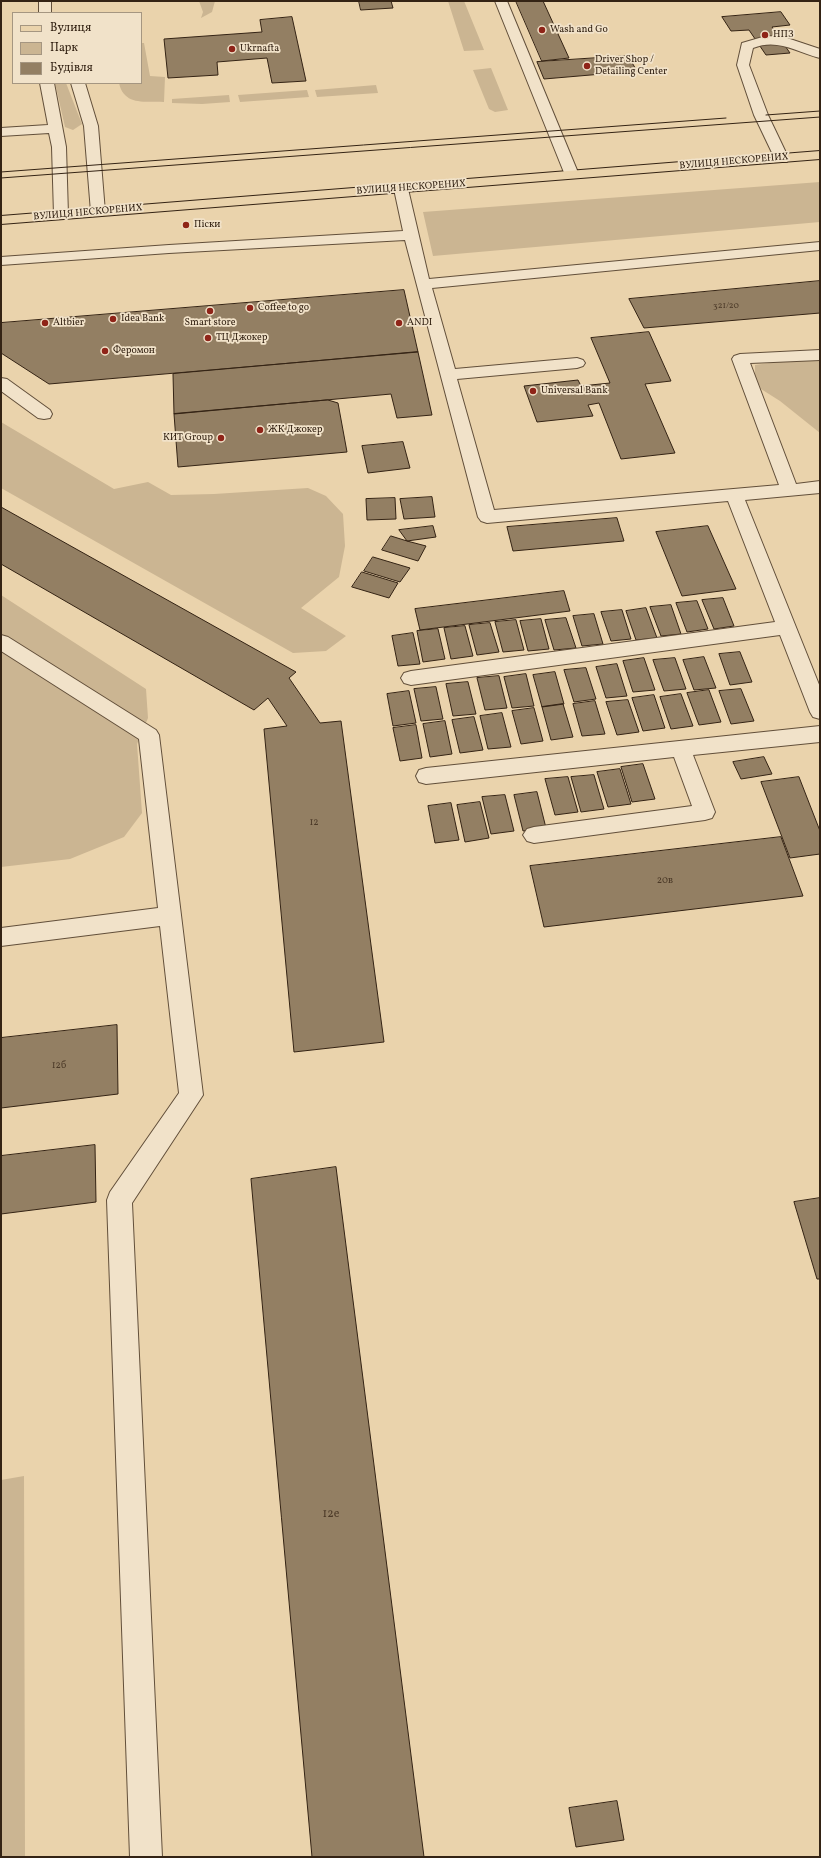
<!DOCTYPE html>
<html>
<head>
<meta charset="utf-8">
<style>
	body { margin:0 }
	#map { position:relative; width:821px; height:1858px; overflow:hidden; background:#ead3ac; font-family:Vollkorn,serif }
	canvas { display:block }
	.frame { position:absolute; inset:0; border:2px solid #342314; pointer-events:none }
	.legend { position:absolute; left:12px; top:12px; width:130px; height:72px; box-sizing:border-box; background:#f1e2c9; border:1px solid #a59681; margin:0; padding:5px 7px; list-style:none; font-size:12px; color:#342314 }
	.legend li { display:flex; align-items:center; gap:8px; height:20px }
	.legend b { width:20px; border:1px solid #a59681 }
</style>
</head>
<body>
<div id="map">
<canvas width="821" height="1858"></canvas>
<div class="frame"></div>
<ul class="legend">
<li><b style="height:5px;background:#ead3ac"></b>Вулиця</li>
<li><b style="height:11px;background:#cbb592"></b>Парк</li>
<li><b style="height:11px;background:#937f63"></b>Будівля</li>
</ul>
</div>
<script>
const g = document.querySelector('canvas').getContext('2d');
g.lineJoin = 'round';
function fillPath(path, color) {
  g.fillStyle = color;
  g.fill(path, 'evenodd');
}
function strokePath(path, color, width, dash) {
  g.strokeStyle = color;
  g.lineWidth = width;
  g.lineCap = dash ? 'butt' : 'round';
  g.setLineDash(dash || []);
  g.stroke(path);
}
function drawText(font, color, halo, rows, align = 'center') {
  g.font = font + ' Vollkorn,serif';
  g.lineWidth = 3.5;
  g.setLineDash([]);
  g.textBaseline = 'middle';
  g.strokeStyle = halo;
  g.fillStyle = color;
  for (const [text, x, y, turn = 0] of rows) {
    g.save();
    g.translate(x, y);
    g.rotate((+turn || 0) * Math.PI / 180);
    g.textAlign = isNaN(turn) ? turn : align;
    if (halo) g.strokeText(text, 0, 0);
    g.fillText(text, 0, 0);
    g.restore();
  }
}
const green = new Path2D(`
	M199,1h16l-3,11 -11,6 2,-6z
	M448,1h16l20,49 -20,1z
	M141,43h3l6,33 15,1 -1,25c-19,-1 -40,4 -45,-19h22z
	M491,68l17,42 -13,2 -6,-3 -16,-39z
	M55,83h11l16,41 -9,6 -8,-3z
	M376,85l2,8 -61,4 -2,-7z
	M307,90l2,7 -69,5 -2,-7z
	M229,95l1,7 -28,2 -30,-1v-4z
	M820,182v40l-387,34 -10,-44z
	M820,356v77l-40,-32 -19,-12 -6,-13v-11z
	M1,422l113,67 34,-7 23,13 43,-1 94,-6 18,8 17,18 2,32 -6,31 -38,31 45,28 -20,15 -33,2 -292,-165z
	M1,595l145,94 2,29 -11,26 5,69 -18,24 -54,22 -69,8z
	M24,1476l1,381h-24v-377z`);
const building = new Path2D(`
	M359,1h32l2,7 -32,2z
	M516,1h27l26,57 -27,3z
	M781,12l9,13 -18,2 18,26 -24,2 -17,-25 -18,1 -9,-14z
	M292,17l14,64 -34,2 -5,-25 -50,4 1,13 -50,3 -4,-39 98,-7 -2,-12z
	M628,56l9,15 -93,8 -7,-17z
	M820,281v32l-176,15 -15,-29z
	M404,290l14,62 -369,32 -48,-31v-30z
	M649,332l22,49 -26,3 30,69 -54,6 -22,-56 -11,2 5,11 -56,6 -13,-36 54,-6 3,6 29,-3 -19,-45z
	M418,352l14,63 -35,3 -6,-24 -217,20 -1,-40z
	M328,400l10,3 9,49 -169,15 -4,-53z
	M403,442l7,26 -42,5 -6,-27z
	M432,497l3,20 -31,2 -4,-20z
	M395,498l1,21 -29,1 -1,-21z
	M1,507l295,165 -7,6 31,45 21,-2 43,321 -90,10 -30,-323 23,-3 -19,-28 -14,12 -253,-146z
	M617,518l7,23 -111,10 -6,-24z
	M433,526l3,11 -29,4 -8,-11z
	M708,526l28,63 -54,7 -26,-64z
	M391,536l16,5 19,5 -8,15 -36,-11z
	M373,557l37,11 -10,14 -36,-11z
	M362,572l36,11 -9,15 -37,-11z
	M564,591l6,20 -150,19 -5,-21z
	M723,598l11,28 -20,3 -12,-29z
	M697,601l11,28 -21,3 -11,-29z
	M671,605l10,29 -20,2 -11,-29z
	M646,608l11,30 -21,2 -10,-29z
	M622,610l9,29 -20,2 -10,-29z
	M594,614l9,30 -21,2 -9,-30z
	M566,618l10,30 -22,2 -9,-30z
	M541,619l8,30 -21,2 -8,-30z
	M516,620l8,30 -21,2 -8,-30z
	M490,623l9,29 -22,3 -8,-30z
	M465,626l8,30 -22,3 -7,-31z
	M438,629l7,30 -22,3 -6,-31z
	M413,633l7,31 -22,2 -6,-30z
	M740,652l12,30 -22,3 -11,-31z
	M704,657l12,31 -22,2 -11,-30z
	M644,658l11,32 -22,2 -10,-31z
	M675,658l11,31 -22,2 -11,-31z
	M617,664l10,32 -21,2 -10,-31z
	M586,668l10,31 -22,3 -10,-32z
	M555,672l9,32 -22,3 -9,-32z
	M526,674l8,32 -22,2 -8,-31z
	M499,676l8,32 -22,2 -8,-32z
	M468,682l8,32 -23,2 -7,-32z
	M436,687l7,32 -22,2 -7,-32z
	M741,689l13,32 -23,3 -12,-33z
	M709,690l12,32 -22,3 -12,-32z
	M409,691l7,32 -23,3 -6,-32z
	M681,694l12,32 -22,3 -11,-32z
	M654,695l11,33 -22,3 -11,-33z
	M628,700l11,32 -22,3 -11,-33z
	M595,701l10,33 -23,2 -9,-32z
	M563,704l10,33 -22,3 -9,-33z
	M534,708l9,33 -22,3 -9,-33z
	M502,713l9,34 -23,2 -8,-33z
	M474,717l9,33 -23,3 -8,-33z
	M445,721l7,33 -22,3 -7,-33z
	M416,725l6,33 -22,3 -7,-33z
	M764,757l8,17 -31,5 -8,-17z
	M643,764l12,35 -23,3 -11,-35z
	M620,769l11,35 -23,3 -11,-35z
	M594,775l10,34 -23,3 -10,-35z
	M568,777l10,35 -23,3 -10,-36z
	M799,777l21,54v23l-30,4 -29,-76z
	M537,792l9,36 -23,3 -9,-36z
	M505,795l9,36 -23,3 -9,-37z
	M480,802l9,36 -24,4 -8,-37z
	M451,803l8,37 -24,3 -7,-37z
	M781,837l22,59 -259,31 -14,-61z
	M117,1025l1,69 -117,14v-70z
	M95,1145l1,57 -95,12v-58z
	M336,1167l88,690h-112l-61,-678z
	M820,1198v81h-3l-23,-77z
	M617,1801l7,39 -48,7 -7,-39z`);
const minor = new Path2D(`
	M39,1h12v12h-12z
	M495,1h12l72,174 -2,3h-10l-2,-3z
	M766,36l18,1 36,12v9c-24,-6 -42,-20 -67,-10l-4,17 19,50 21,44 -2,3h-10l-2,-3 -21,-44 -17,-50 5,-22z
	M40,83h14l12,64 2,68 -2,3h-10l-2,-3 -2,-68 -3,-14 -48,3v-8l47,-3z
	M71,83h14l13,43 7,86 -2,3h-10l-2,-3 -7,-86z
	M401,185l5,1 2,3 21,90 391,-37v8l-388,38 23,81 122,-11 6,2 2,3 -2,3 -6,2 -120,11 37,131 285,-25 -47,-126 2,-3 6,-2 80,-4v10l-70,3 46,121 24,-3v12l-75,7 75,187v32l-7,-2 -3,-5 -30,-77 -369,50 -7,-2 -3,-5 3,-5 7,-2 364,-49 -47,-121 -241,22 -6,-2 -3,-4 -73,-277 -236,13 -168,12v-8l168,-12 234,-14 -9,-42 2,-3z
	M1,378l6,1 43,31 2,4 -2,4 -6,1 -6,-1 -37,-27z
	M1,635l7,2 148,93 3,5 44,360 -71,108 30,654h-32l-23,-657 3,-8 69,-99 -19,-167 -159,20v-18l157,-20 -19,-169 -138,-88z
	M820,726v16l-127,13 22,57 -3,6 -7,2 -171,23 -7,-2 -4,-6 4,-6 7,-2 158,-21 -18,-49 -248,27 -7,-2 -3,-6 3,-6 7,-2z`);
const major = new Path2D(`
	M820,151v8l-819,65v-8z`);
const tram = new Path2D(`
	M766,115l54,-4
	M1,172l725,-54
	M1,178l819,-61`);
const markers = [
	[542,30,4,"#8f2418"],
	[765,35,4,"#8f2418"],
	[232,49,4,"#8f2418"],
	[587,66,4,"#8f2418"],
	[186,225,4,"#8f2418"],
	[250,308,4,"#8f2418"],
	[210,311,4,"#8f2418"],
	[113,319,4,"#8f2418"],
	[45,323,4,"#8f2418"],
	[399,323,4,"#8f2418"],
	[208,338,4,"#8f2418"],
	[105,351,4,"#8f2418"],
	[533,391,4,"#8f2418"],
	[260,430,4,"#8f2418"],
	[221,438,4,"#8f2418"]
];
const farNumbernames = [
	["321/20",726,306]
];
const farPoinames = [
	["Wash and Go",550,30],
	["НПЗ",773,35],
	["Ukrnafta",240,49],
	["Driver Shop /",595,60],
	["Detailing Center",595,72],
	["Піски",194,225],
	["Coffee to go",258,308],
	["Idea Bank",121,319],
	["Altbier",53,323],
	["Smart store",210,323,"center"],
	["ANDI",407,323],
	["ТЦ Джокер",216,338],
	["Феромон",113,351],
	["Universal Bank",541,391],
	["ЖК Джокер",268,430],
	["КИТ Group",213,438,"right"]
];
const farStreetnames = [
	["ВУЛИЦЯ НЕСКОРЕНИХ",734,162,-5],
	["ВУЛИЦЯ НЕСКОРЕНИХ",411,188,-4],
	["ВУЛИЦЯ НЕСКОРЕНИХ",88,213,-5]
];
const numberNames = [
	["12",314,823],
	["20в",665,881],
	["12б",59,1066]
];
const nearNumbernames = [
	["12е",331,1515]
];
fillPath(green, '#cbb592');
fillPath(building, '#937f63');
strokePath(building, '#342314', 1);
strokePath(minor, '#624f3a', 2);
strokePath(major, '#342314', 2);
fillPath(minor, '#f1e2c9');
fillPath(major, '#ead3ac');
strokePath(tram, '#342314', 1);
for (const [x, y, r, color] of markers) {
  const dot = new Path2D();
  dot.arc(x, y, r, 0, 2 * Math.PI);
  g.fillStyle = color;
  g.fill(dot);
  strokePath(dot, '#f1e2c9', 1.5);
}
drawText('9px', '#4c3a28', null, farNumbernames);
drawText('10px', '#342314', '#f1e2c9', farPoinames, 'left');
drawText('10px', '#342314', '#f1e2c9', farStreetnames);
drawText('10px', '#4c3a28', null, numberNames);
drawText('12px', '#4c3a28', null, nearNumbernames);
</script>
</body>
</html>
